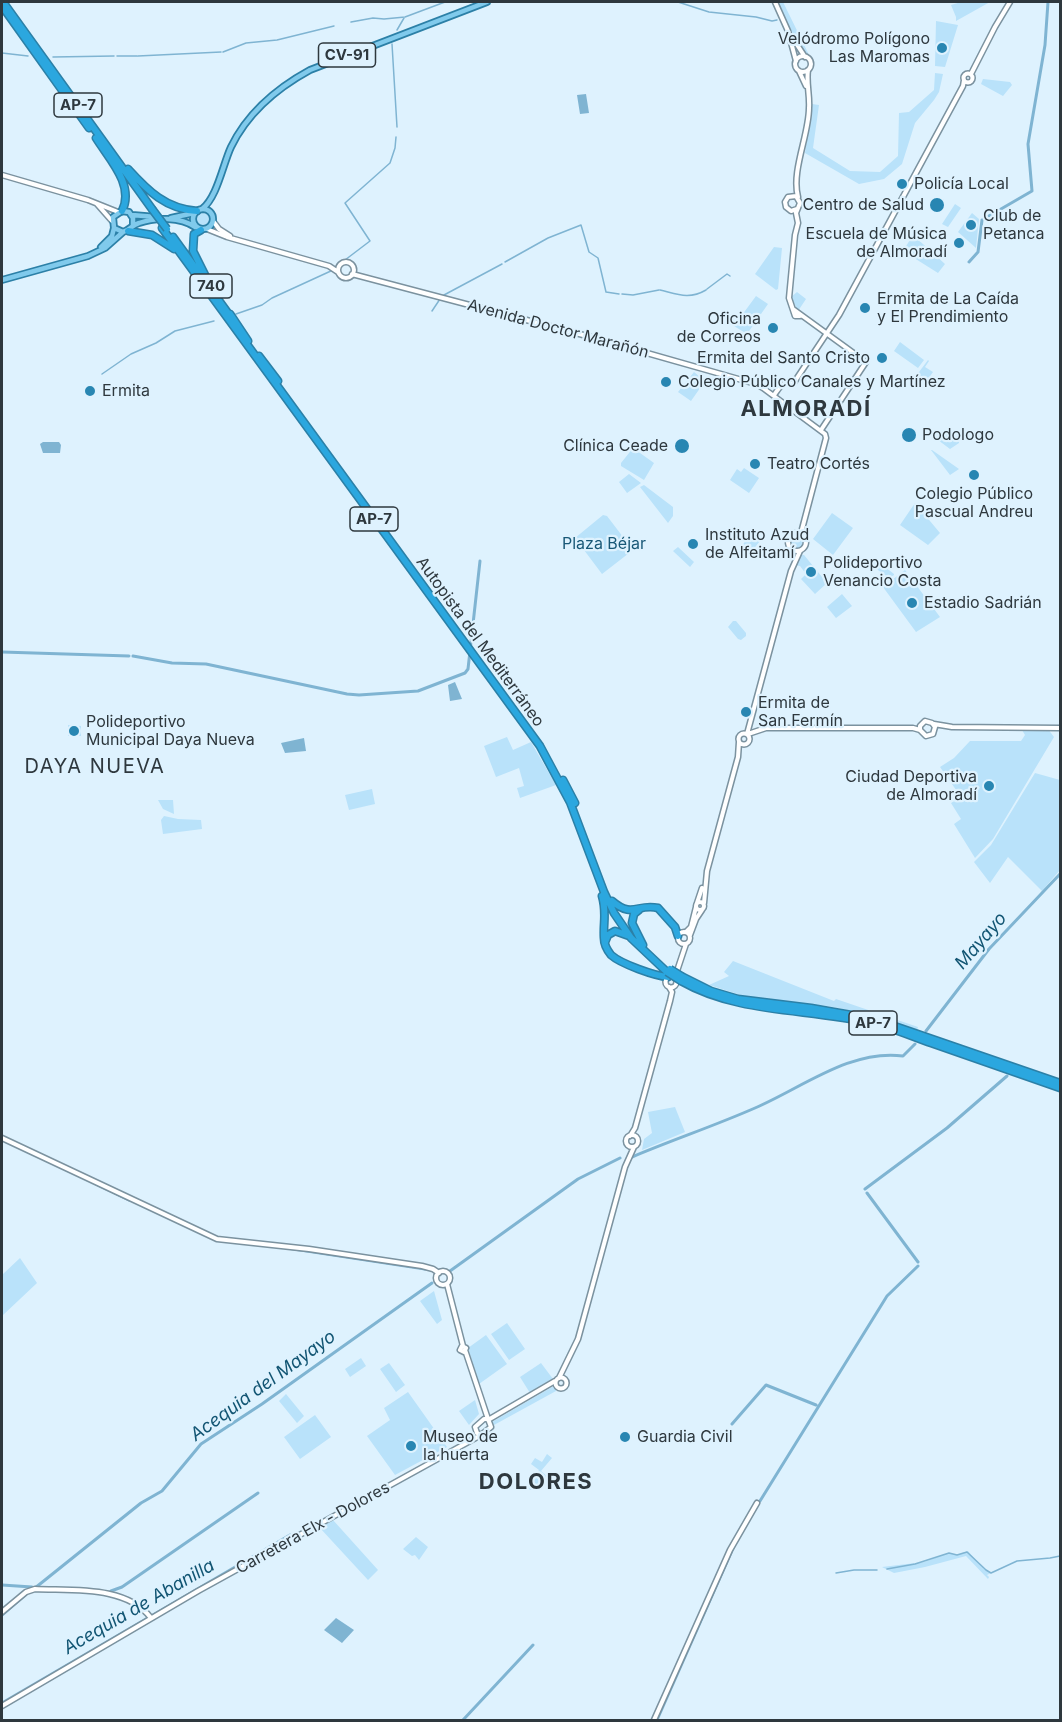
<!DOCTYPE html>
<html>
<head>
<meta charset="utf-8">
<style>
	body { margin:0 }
	#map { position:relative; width:1062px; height:1722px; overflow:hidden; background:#def2fe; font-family:Inter,sans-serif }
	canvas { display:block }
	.frame { position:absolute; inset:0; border:3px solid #2e383e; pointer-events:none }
</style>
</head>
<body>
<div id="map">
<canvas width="1062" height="1722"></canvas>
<div class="frame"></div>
</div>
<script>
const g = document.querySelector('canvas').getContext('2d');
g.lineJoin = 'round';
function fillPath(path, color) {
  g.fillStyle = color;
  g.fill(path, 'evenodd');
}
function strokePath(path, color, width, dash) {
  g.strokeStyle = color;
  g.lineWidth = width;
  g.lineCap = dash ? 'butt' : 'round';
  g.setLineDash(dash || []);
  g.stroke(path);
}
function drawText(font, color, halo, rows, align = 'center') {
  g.font = font + ' Inter,sans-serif';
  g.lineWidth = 4.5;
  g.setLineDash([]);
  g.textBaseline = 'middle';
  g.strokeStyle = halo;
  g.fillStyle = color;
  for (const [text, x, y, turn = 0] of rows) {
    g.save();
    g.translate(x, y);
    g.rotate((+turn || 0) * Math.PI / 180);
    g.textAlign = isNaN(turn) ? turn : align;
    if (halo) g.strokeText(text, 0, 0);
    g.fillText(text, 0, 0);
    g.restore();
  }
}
const green = new Path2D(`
	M778,2h5l29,59c-18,-18 -23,-37 -34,-59z
	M961,2h29l-34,19v-4l-5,-12z
	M936,21l22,4 -13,42 -10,-1z
	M935,73l8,1 -4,18 -5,8 -19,23 -13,41 -18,15 -25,5 -54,-31 7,-49 7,1 -6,43 37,23 30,1 18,-16 1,-43 10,-1 25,-22z
	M983,79l27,3 2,3 -9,11 -22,-12z
	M955,204l6,4 -13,19 -6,-3z
	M194 219a8 8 0 1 1 16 0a8 8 0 1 1-16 0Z
	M972,213l7,6 -3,29 -18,-16z
	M913,235l32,29 -7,9 -35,-22z
	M774,247l8,1 -4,41 -2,1 -21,-16z
	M797,292l9,7 -8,12 -7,-14z
	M756,296l12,8 -21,30 -13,-8z
	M900,342l24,18 -6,8 -24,-17z
	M928,360l1,1 -4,6 8,5 -10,14 -10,-6z
	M694,372l11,9 -14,20 -13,-9z
	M944,432l15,10v1l-9,6 -12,-9z
	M633,448l21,15 -10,17 -23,-14v-3z
	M931,450h1l27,19 -9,6z
	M744,468l15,10 -10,15 -19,-13 7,-11 4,3z
	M629,474l12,9 -14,10 -8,-11z
	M644,485l29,22v9l-5,7 -28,-36z
	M915,503l25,30 -12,12 -28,-20z
	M832,513l21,15 -20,27 -20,-16z
	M603,515l4,1 26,34 -31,24 -27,-36z
	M750,534l10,7 -12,15 -8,-7z
	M789 542a8 8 0 1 1 16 0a8 8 0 1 1-16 0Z
	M678,547l16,15 -4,5 -17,-16z
	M800,555h4l23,28 -12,11 -14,-15 5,-5 -6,-8 -5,-1z
	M875,559l19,15v1l-5,3 -18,-13z
	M905,570l35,47 -24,15 -33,-45z
	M842,594l10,12 -16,12 -9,-11z
	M733,621h3l10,12v3l-5,4 -3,-1 -10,-12z
	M68,725l13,1v10h-13z
	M1048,729l6,8 -61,102 -18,19 -21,-34 7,-5 -10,-16 10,-6 -21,-30 14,-9 16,-17h51l4,-6 -3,-5z
	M507,737l6,13 18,-8 25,43 -36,13 -3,-10 7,-2 -5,-18 -23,9 -12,-31z
	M1035,773l25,7v90l-18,21 -34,-34 -18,26 -16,-21 17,-17z
	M372,789l3,15 -26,6 -4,-15z
	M158,800h15l1,14 -11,-5z
	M164,816l14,3 23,1 1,9 -39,5 -2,-14z
	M733,961l101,40 2,-2 82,28 -1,3 -59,-18 -31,-6 -77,-8 -41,-13 20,-9 -5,-4z
	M675,1107l10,25 -43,18 2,-11 8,-6 -4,-21z
	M20,1258l17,25 -35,33v-41z
	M434,1291l8,29 -5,4 -17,-23z
	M507,1323l18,26 -16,11 -18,-26z
	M486,1335l21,29 -28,20 -11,-36z
	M361,1358l5,8 -16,11 -5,-8z
	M389,1363l16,22 -9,7 -16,-23z
	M541,1363l12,16 -2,4 -21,10 -10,-16z
	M552,1387l4,1v3l-62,34 -2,-3z
	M408,1392l39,55 -52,28 -28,-39 23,-16 -6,-12z
	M286,1394l18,22 -7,7 -18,-22z
	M475,1400l4,14 -10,11 -10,-14z
	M315,1415l16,22 -31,22 -16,-22z
	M547,1454l5,4 -11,13 6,5 -12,13 -5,1 -3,-4 12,-16 -8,-6 4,-6 7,4z
	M333,1520l45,50 -10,10 -48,-52z
	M416,1537l12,10 -9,13 -4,-5 -3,1 -9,-7z
	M968,1551l16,18 7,4 -4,2 2,2 -1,2 -22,-23 -41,11 -31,6 -12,-6 42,-5 25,-9 7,2z`);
const water = new Path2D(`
	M586,94l3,19 -9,1 -3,-19z
	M43,442h16l2,3 -1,8h-17l-3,-9z
	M455,682l7,17 -12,2 -2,-16z
	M304,738l2,13 -21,2 -4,-10z
	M336,1618l18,12 -12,13 -18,-13z`);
const stream = new Path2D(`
	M678,2l31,10 47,5 16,4 5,-1
	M351,22l22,-4 11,1 21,-2 40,-15
	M397,30l7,-12
	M392,44l5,83
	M223,52l23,-9 31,-3 57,-14
	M2,53l26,3
	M117,56h20
	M138,56l83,-4
	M53,57l61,-1
	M345,260l25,-19 -25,-38 45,-40 5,-15 1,-11
	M505,262l43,-24 33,-13 8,27 9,6 8,34 13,2
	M707,289l20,-15 3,2
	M660,290c17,4 29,10 46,0
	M622,294l11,1 26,-5
	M444,295l58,-31
	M432,311l8,-12
	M236,314l26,-9 10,-7 61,-28
	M102,374l29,-20 25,-11 19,-12 39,-10
	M887,1569l28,-5 34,-11 8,2 10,-3 19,18 5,3 26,-12 33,-3 10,-2
	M836,1573l18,-3h23`);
const canal = new Path2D(`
	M969,262l9,-10 4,-32 50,-29 -4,-47 17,-99 3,-43
	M2,652l127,4
	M133,656l39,7 34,1 141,30 12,1 59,-4 47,-18 3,-4 12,-108
	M926,1031l63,-82 71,-75
	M632,1157c40,-17 82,-31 123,-49 47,-20 95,-59 148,-52l12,-12
	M96,1184l33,16
	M865,1189l82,-61 60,-52
	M867,1193l51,69
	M287,1248l138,21
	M450,1271l128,-92 42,-21
	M732,1424l34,-39 50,20
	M760,1501l127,-205 31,-30
	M2,1585l30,2
	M35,1588l106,-85 21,-12 39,-47 61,-40 170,-121
	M111,1591l11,-4 136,-94
	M2,1615l24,-21
	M2,1703l288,-168
	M463,1720l70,-75
	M657,1720l77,-174`);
const secondary = new Path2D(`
	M775,2l13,29 8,30
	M792,37l13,20
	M795 64a8 8 0 1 1 16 0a8 8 0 1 1-16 0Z
	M799,71l7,15
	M963.5 78a4.5 4.5 0 1 1 9 0a4.5 4.5 0 1 1-9 0Z
	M971,74l24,-47 15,-25
	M2,175l86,25 30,12
	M798,197c-7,-26 11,-62 11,-89 1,-13 -3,-25 -1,-38
	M97,204l15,17
	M797,209l-6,2 -5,-4 -1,-5 3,-5 8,-1 4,7 -4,10 2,10 -3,12 -6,63 6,18h5
	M213,221l6,8 11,7
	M207,229l20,8 102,29 9,6
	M338 270a8 8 0 1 1 16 0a8 8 0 1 1-16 0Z
	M352,274l235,62 169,48 7,4 62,46 1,4 -25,95
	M793,309l73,53 -45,68
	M774,395c6,-8 8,-14 19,-11l46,-69 124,-229 1,-6
	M788 542a9 9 0 1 1 18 0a9 9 0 1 1-18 0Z
	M934,724l18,3 108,1
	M738.5 739a5.5 5.5 0 1 1 11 0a5.5 5.5 0 1 1-11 0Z
	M747,734l44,-163 9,-20
	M748,734l18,-6h147l7,2 6,6 7,-2 2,-7 -3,-4 -7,-2 -5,5v4
	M696 906a4 4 0 1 1 8 0a4 4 0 1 1-8 0Z
	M697,903l5,-15
	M704,903l3,-32 31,-114 1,-15
	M678 938a6 6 0 1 1 12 0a6 6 0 1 1-12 0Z
	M686,932l5,-5 5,-20
	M690,935l6,-16 6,-9
	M676,974l10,-30
	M665.5 982a5.5 5.5 0 1 1 11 0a5.5 5.5 0 1 1-11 0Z
	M626 1141a6 6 0 1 1 12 0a6 6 0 1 1-12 0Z
	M630,1136l5,-8 35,-127 2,-9 -3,-5
	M2,1138l215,101 92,10 113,17 11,3 6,4
	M436 1278a7 7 0 1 1 14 0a7 7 0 1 1-14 0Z
	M447,1284l16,62
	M462,1346l4,2 -2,4 -4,-2z
	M465,1350l23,69
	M555.5 1383a5.5 5.5 0 1 1 11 0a5.5 5.5 0 1 1-11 0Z
	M559,1378l19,-39 47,-172 9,-20
	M484,1419h4l3,8 -10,8 -4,-2 -2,-6z
	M488,1420l67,-39
	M2,1612l24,-20 9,-3c37,2 91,-4 116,29
	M2,1706l196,-115 283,-156
	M654,1720l76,-170 27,-47`);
const primary = new Path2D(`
	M193 219a10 10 0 1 1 20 0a10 10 0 1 1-20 0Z
	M202,209c15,-11 21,-45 29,-62 17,-35 46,-59 79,-77l177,-68
	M132,215l24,2
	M171,218l23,-5
	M133,225v-7l-4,-6 -7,-1 -9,6 1,11 9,4c7,-2 9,-7 16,-9 16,-6 42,-6 56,4
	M101,247l11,-11 2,-8
	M2,280l86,-24 17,-8 18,-16`);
const motorway = new Path2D(`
	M3,2l149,207
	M2,6l87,122
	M96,138c13,21 39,47 26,73
	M128,169c20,22 38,40 69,42
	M162,228l378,518 30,56 34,90 10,21 17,25 36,34
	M201,230l-7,4 -1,17 12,24
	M128,231l24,4 22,14
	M173,237l57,79
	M230,314l18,27
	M259,356l19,25
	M563,780l12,23
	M602,896c5,17 1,26 2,42 0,6 3,12 7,17 10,9 44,21 57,22
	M612,901c21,18 25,2 46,7l17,19 3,9
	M639,910l-5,4 -2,9 11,22
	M605,942l3,-7 7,-4 14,5
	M683,977l28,14 27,8 73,9 63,11 186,64
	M681,981c58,33 125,27 190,42 20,4 40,13 60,20 43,15 86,30 129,45`);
const motorwayBridge = new Path2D(`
	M152,209l15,20
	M670,969l13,8
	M667,972l14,9`);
const markers = [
	[942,48,6,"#2886b2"],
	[902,184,6,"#2886b2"],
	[937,205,8,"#2886b2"],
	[971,225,6,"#2886b2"],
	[959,243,6,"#2886b2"],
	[865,308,6,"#2886b2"],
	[773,328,6,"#2886b2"],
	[882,358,6,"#2886b2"],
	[666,382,6,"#2886b2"],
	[90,391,6,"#2886b2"],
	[909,435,8,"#2886b2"],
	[682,446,8,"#2886b2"],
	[755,464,6,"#2886b2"],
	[974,475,6,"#2886b2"],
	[693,544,6,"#2886b2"],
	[811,572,6,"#2886b2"],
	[912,603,6,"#2886b2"],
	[746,712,6,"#2886b2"],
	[74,731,6,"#2886b2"],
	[989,786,6,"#2886b2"],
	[625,1437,6,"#2886b2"],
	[411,1446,6,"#2886b2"]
];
const shields = [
	[347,55,57],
	[78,105,48],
	[211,286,42],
	[374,519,48],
	[873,1023,48]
];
const shieldNames = [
	["CV-91",347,55],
	["AP-7",78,105],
	["740",211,286],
	["AP-7",374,519],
	["AP-7",873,1023]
];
const poiNames = [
	["Velódromo Polígono",930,39,"right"],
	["Las Maromas",930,57,"right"],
	["Policía Local",914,184],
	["Centro de Salud",924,205,"right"],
	["Club de",983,216],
	["Petanca",983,234],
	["Escuela de Música",947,234,"right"],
	["de Almoradí",947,252,"right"],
	["Ermita de La Caída",877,299],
	["y El Prendimiento",877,317],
	["Oficina",761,319,"right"],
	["de Correos",761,337,"right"],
	["Ermita del Santo Cristo",870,358,"right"],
	["Colegio Público Canales y Martínez",678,382],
	["Ermita",102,391],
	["Podologo",922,435],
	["Clínica Ceade",668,446,"right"],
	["Teatro Cortés",767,464],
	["Colegio Público",974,494,"center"],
	["Pascual Andreu",974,512,"center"],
	["Instituto Azud",705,535],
	["de Alfeitamí",705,553],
	["Polideportivo",823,563],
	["Venancio Costa",823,581],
	["Estadio Sadrián",924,603],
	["Ermita de",758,703],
	["San Fermín",758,721],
	["Polideportivo",86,722],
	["Municipal Daya Nueva",86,740],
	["Ciudad Deportiva",977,777,"right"],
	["de Almoradí",977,795,"right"],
	["Museo de",423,1437],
	["la huerta",423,1455],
	["Guardia Civil",637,1437]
];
const streetNames = [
	["Avenida Doctor Marañón",558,329,15],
	["Autopista del Mediterráneo",480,642,54],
	["Carretera Elx - Dolores",313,1528,-29]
];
const parkNames = [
	["Plaza Béjar",604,544]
];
const waterNames = [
	["Mayayo",981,941,-49],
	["Acequia del Mayayo",263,1386,-36],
	["Acequia de Abanilla",139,1607,-30]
];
const quarterNames = [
	["DAYA NUEVA",95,767]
];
const districtNames = [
	["ALMORADÍ",806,409],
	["DOLORES",536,1482]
];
fillPath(green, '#b9e2fa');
fillPath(water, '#7fb4d2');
strokePath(stream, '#7fb4d2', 1.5);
strokePath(canal, '#7fb4d2', 3);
strokePath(secondary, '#7b929f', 7);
strokePath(primary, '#2c80a7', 8);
strokePath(motorway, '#2c80a7', 9);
strokePath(secondary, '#fff', 4);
strokePath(primary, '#80caec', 4.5);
strokePath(motorway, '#2ba7df', 6);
strokePath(motorwayBridge, '#2c80a7', 9, []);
strokePath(motorwayBridge, '#2ba7df', 6);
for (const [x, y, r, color] of markers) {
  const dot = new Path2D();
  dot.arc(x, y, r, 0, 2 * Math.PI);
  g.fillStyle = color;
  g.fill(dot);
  strokePath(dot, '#def2fe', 2);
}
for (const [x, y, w] of shields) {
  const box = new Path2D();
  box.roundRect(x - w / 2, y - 12, w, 24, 4.5);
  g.fillStyle = '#def2fe';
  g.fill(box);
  strokePath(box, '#2e383e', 1.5);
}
drawText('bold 15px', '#2e383e', null, shieldNames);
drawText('16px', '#2e383e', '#def2fe', poiNames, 'left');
drawText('16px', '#2e383e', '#def2fe', streetNames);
drawText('16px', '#185877', '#def2fe', parkNames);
drawText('italic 18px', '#125573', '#def2fe', waterNames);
g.letterSpacing = '1.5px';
drawText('20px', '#2e383e', '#def2fe', quarterNames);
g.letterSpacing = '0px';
g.letterSpacing = '1.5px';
drawText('bold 22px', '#2e383e', '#def2fe', districtNames);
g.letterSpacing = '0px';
</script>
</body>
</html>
